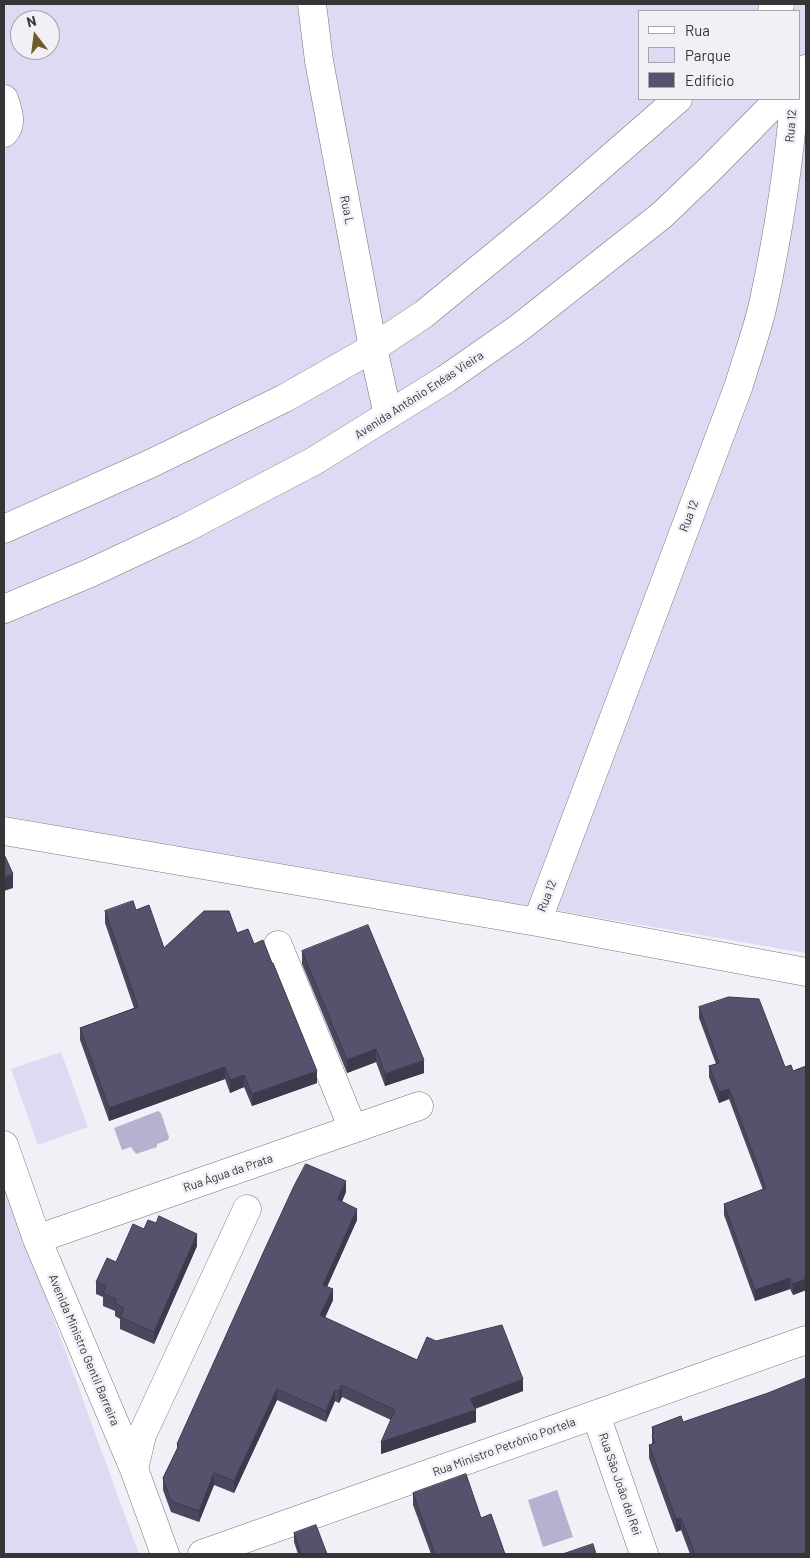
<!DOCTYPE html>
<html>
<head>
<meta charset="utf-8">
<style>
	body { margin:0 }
	#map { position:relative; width:810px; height:1558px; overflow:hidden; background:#f1f0f6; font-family:Barlow,sans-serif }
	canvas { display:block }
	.frame { position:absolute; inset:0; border:5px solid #353437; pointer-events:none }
	.legend { position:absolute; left:638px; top:10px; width:162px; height:90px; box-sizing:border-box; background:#f1f0f6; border:1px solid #a6a5aa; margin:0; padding:6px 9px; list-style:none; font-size:15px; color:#353437 }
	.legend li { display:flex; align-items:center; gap:10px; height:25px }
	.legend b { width:25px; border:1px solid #a6a5aa }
	.north { position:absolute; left:10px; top:10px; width:50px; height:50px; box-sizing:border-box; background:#f1f0f6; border:1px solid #a6a5aa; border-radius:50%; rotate:345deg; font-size:14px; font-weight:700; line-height:20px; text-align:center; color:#353437 }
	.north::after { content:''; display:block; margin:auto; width:18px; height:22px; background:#715b2b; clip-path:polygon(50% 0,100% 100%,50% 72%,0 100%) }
</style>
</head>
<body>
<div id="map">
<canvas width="810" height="1558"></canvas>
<div class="frame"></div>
<ul class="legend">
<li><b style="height:6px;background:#fff"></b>Rua</li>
<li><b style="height:14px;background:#dfd9f3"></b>Parque</li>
<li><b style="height:14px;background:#58516d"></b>Edifício</li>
</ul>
<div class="north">N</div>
</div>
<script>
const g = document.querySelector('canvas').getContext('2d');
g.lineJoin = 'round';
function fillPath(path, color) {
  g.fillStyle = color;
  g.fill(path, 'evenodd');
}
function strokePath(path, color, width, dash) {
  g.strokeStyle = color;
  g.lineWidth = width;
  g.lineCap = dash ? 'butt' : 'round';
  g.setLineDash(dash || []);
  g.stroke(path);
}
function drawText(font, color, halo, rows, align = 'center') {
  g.font = font + ' Barlow,sans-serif';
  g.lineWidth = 5;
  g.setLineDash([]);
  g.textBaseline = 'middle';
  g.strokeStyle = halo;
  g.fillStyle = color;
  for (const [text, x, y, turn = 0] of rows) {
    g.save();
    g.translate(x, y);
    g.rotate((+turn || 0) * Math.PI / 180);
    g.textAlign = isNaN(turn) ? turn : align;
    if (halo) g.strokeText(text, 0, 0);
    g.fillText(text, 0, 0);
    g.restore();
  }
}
const green = new Path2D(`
	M4,4h802v949l-802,-137zM639,11h160v88h-160zM20,20h30v30h-30z
	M61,1052l27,75 -50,18 -27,-76z
	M4,1182l135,372h-135z`);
const water = new Path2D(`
	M158,1111l3,2 8,24 -1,3 -11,4v3l-21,7 -5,-7 -9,3 -8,-22z
	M557,1490l16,47 -30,10 -15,-47z`);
const minor = new Path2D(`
	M312,4l7,57 54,287 15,67
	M4,99c4,11 9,25 0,34
	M4,831l533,91 269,50
	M537,922l202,-537c8,-28 19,-56 25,-85 14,-66 25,-134 30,-201
	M278,945l75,184
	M4,1145l33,94 97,230 31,85
	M37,1239l382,-133
	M596,1415l48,139
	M134,1469l8,-34 105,-226
	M202,1554l604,-214`);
const tertiary = new Path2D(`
	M772,11l8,-7
	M799,78l7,-9
	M4,529l148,-66 133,-65 88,-50 51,-34 122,-100 132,-115
	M4,609l86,-36 94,-44 130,-68 132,-82 73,-51 143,-113 49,-47 68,-69`);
const wall = new Path2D(`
	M136,910l28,38 73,-15 17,11 63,139 -65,23 -8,-19 -14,6 -5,-14 -116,42 -29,-81v-12l54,-20 -29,-85v-12z
	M302,951l122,122 -39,13 -9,-24 -29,11 -45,-109z
	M699,1007l86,60 8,4 13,-5v224l-13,5 -3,-6 -35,12 -31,-86v-11l39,-14 -34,-91 -10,4 -10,-26v-11l7,-2 -17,-46z
	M346,1192l-4,10 15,18 -30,66 6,14 -8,18 92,42 106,31 -48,18 1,13 -95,32 10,-34 -49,-23 -3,6 -4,-2 -9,21 -49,-22 -43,93 -20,-8 -15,37 -28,-10 -8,-22v-12l14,-29v-5z
	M144,1229l53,17 -43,98 -34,-15v-10l-5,-3v-5l-12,-5v-9l-7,-3v-12l20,-20z
	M683,1422l123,132h-116l-9,-24 -5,2 -27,-74v-13l3,-1v-17z
	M413,1493l68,25 24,36h-74l-18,-49z
	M294,1533l33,21h-29l-4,-12z`);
const shadedWall = new Path2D(`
	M13,874v14l-9,3v-13z
	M376,1049v13l-29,11v-13z
	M424,1060v13l-39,13v-12z
	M225,1067v12l-116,42v-13z
	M317,1071v12l-65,23v-12z
	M244,1075v12l-14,6v-13z
	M729,1089v10l-10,4v-11z
	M346,1181v11l-9,19v-12z
	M357,1209v11l-34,76v-11z
	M197,1234v12l-43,98v-12z
	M790,1278v11l-35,12v-11z
	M806,1279v11l-13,5v-11z
	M333,1289v11l-13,27v-12z
	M523,1379v12l-53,19v-11z
	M342,1385v12l-3,6v-12z
	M277,1389v11l-43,93v-12z
	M335,1390v11l-9,21v-11z
	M476,1410v12l-95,32v-12z
	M214,1473v12l-15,37v-11z
	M681,1518v12l-5,2v-13z`);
const building = new Path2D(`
	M4,854l9,20 -9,4z
	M133,901l3,9 13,-5 15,43 40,-37h25l8,22 11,-4 6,15 9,-4 9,23h1l44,108 -65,23 -8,-19 -14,5 -5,-13 -116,41 -29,-80 58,-21 -33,-96z
	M368,925l56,135 -39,14 -9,-25 -29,11 -45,-109z
	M729,997l30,2 26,68 6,-2 2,6 13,-5v213l-13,5 -3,-6 -35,12 -31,-86 42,-16 -37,-99 -10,3 -10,-26 10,-3 -20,-56z
	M306,1164l40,17 -9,18 20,10 -34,76 10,4 -13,26 97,45 10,-23 9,4 66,-16 21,54 -53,20 6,11 -95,32 14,-32 -53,-25 -3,6 -4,-1 -9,21 -49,-22 -43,92 -20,-8 -15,38 -28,-10 -8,-23 16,-33 -2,-1 87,-193 30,-65z
	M159,1216l38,18 -43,98 -34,-15 4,-9 -9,-5 1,-4 -13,-6 3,-7 -10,-4 11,-24 9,4 17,-38 11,5 4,-9 8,3z
	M806,1378v176h-111l-14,-36 -5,1 -27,-74 6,-2 -3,-8 2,-1 -2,-7 29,-11 2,6 85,-29z
	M466,1474l15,44 10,-4 14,40h-70l-22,-61z
	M316,1525l11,29h-26l-7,-21z
	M593,1544l3,10h-33z`);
const streetNames = [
	["Rua 12",791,126,-85],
	["Rua L",347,210,79],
	["Avenida Antônio Enéas Vieira",419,395,-33],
	["Rua 12",689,516,-69],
	["Rua 12",547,896,-69],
	["Rua Água da Prata",228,1173,-19],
	["Avenida Ministro Gentil Barreira",84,1350,67],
	["Rua Ministro Petrônio Portela",504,1447,-20],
	["Rua São João del Rei",620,1484,71]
];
fillPath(green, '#dfd9f3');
fillPath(water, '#b7b0d0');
strokePath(minor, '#77767b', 29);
strokePath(tertiary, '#77767b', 29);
strokePath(minor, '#fff', 28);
strokePath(tertiary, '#fff', 28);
fillPath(wall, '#4c465e');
fillPath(shadedWall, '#3e394c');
fillPath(building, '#58516d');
strokePath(building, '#3e394c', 1);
drawText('12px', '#353437', '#f1f0f6', streetNames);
</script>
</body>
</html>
